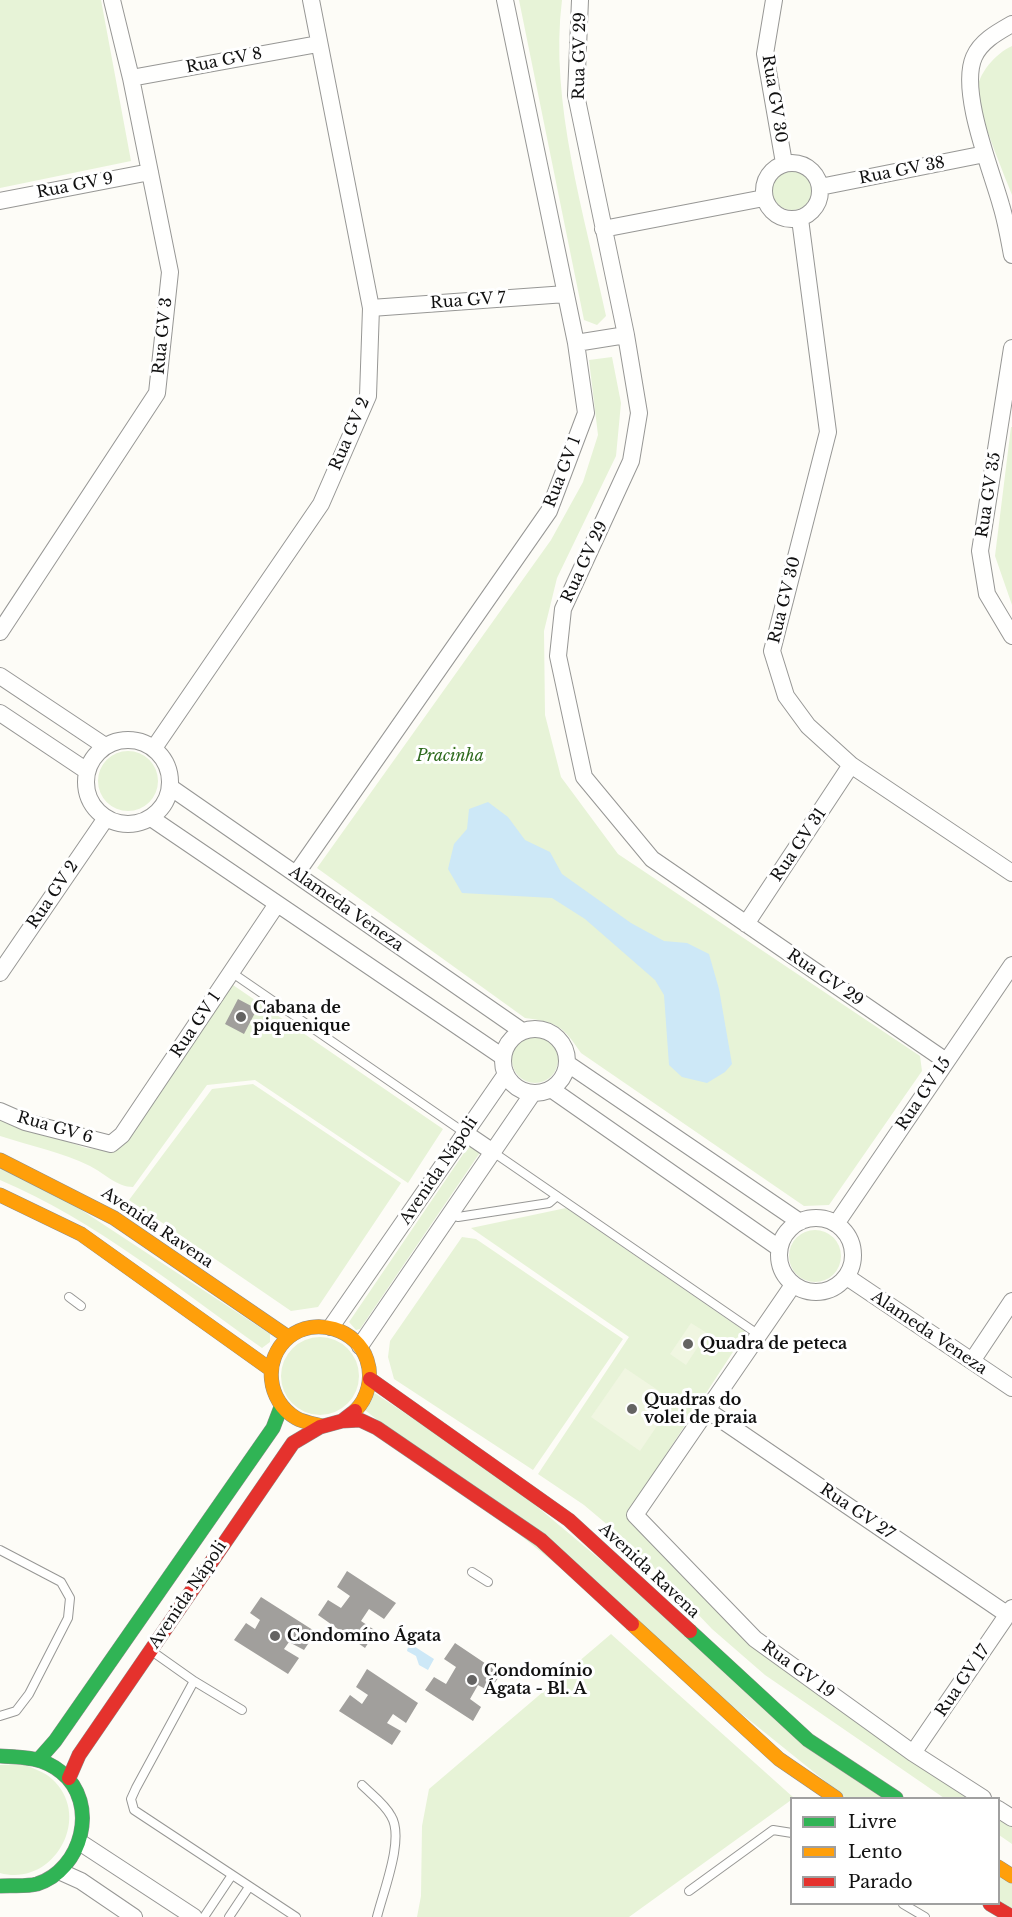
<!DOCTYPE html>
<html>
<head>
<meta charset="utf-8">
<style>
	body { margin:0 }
	#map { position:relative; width:1012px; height:1917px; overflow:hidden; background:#fdfcf7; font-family:"Libre Baskerville",serif }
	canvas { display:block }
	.legend { position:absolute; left:790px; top:1797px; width:210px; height:108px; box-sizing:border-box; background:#fff; border:2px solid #a0a0a0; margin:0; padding:8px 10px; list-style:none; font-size:18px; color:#111 }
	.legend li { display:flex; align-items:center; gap:12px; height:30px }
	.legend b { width:30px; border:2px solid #a0a0a0 }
</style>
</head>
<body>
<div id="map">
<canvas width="1012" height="1917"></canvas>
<ul class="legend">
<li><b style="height:8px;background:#30b455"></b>Livre</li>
<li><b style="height:8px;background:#ff9f0a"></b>Lento</li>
<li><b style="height:8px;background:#e5322d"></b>Parado</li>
</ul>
</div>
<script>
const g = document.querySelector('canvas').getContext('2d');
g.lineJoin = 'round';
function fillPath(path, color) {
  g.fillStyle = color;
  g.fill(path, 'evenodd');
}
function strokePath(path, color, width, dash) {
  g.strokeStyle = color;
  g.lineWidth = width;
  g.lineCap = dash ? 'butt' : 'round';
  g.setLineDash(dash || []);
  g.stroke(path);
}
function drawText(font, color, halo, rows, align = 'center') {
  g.font = font + ' "Libre Baskerville",serif';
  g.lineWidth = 6;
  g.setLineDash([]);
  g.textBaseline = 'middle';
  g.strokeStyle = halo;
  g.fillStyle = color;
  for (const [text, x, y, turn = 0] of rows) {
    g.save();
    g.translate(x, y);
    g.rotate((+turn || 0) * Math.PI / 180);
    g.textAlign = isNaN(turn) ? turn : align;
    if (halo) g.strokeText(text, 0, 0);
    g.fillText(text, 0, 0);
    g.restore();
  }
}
const green = new Path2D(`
	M0,0h101l30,161 -131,27z
	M519,0h43c-13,102 23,216 44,316l-9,9 -13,-5z
	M1012,46v149c-8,-21 -34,-83 -35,-102 0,-19 19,-40 35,-47z
	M772 190a20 20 0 1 1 40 0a20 20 0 1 1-40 0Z
	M612,357l9,46 -5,53 -59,122 -13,53 1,84 16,62 57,77 302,202 2,15 -93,134 -25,1 -223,-153c-18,-27 -24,-31 -56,-35l-208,-150 234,-328 32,-58 15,-47 -9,-75z
	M1011,427h1v178l-17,-49z
	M98 781a30 30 0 1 1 60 0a30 30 0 1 1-60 0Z
	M233,985l210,144 -35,54 -153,-103 -48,5 -74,102c-16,0 -29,-14 -43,-21 -29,-14 -59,-20 -90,-30v-18l86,30 17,2z
	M512 1060a23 23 0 1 1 46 0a23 23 0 1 1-46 0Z
	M253,1084l148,99 -83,124 -27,4 -162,-111 83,-111z
	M472,1145l7,4v5l-119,175 -4,1 -7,-8 119,-175z
	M0,1168l48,20 222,146v8l-8,6c-85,-60 -166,-127 -262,-168z
	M566,1208l180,124 -119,182 122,128 223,156h-28l-179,-123 -53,-46 -77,-81 -51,-43 -46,-31 91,-137 -158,-109z
	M789 1256a26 26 0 1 1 52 0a26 26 0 1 1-52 0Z
	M462,1237l14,2 147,100 -90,131 -139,-91 -6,-22 2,-16z
	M281 1376a39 39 0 1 1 78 0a39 39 0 1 1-78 0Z
	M373,1392l130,86 381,320h-38l-481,-388z
	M611,1634l183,164 -165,119h-212l4,-21 1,-70 7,-37z
	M23,1764c9,4 22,8 29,15 42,38 1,109 -52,94v-108z
	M998,1816l14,9v19l-13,-9z
	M998,1876l14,8v26l-13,-8z`);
const pitch = new Path2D(`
	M691,1323l16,10 -21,32 -16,-11z
	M625,1368l49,33 -34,50 -49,-34z`);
const water = new Path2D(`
	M488,802l20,15 17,23 25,12 12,22 69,49 33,18 23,2 22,11 10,35 13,75 -7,8 -18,11 -25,-6 -13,-12 -5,-70 -9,-15 -70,-61 -33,-21 -90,-5 -14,-24 6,-25 13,-15 2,-20z
	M409,1643l25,16 -6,11 -9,-5 -3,-9 -9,-5z`);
const building = new Path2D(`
	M238,999l19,10 -13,25 -19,-10z
	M347,1571l49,32 -12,16 -15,-10 -8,12 15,10 -11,17 -47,-33 10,-15 13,8 9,-12 -13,-9z
	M261,1597l55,35 -12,18 -15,-8 -5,7 15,9 -11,16 -54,-34 12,-17 9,6 5,-9 -10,-7z
	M455,1643l46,31 -12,17 -11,-6 -8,14 11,8 -8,14 -48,-31 9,-13 12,7 10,-17 -12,-8z
	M367,1669l51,34 -12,20 -13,-9 -6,9 14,8 -9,14 -53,-34 11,-16 12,9 6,-9 -12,-8z`);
const lane = new Path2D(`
	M231,972l234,161
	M493,1152l266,183
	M450,1214l8,3 91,-14 8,-7
	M69,1297l12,9
	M0,1550l61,32 9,16 -2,20 -39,76 -13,17 -16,5
	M472,1572l16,10
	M153,1652l41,29
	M242,1710l-48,-29 -58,107 -5,11 3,11 162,107
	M362,1785c9,9 23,19 29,31 14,22 -8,76 -14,101
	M689,1891l84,-61 19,3
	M903,1904l22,13
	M204,1917l28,-42
	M229,1917l20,-30`);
const street = new Path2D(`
	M580,0l-4,95 50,240 13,78 -8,48 -68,148 -5,47 26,121 68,82 294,202
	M774,0l-9,54 19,109
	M1012,24c-14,8 -31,17 -38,33 -15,34 17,112 27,148 5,16 8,34 11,50
	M131,78l187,-34
	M764 191a28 28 0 1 1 56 0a28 28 0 1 1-56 0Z
	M820,187l165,-33
	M0,201l150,-29
	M800,219l28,213 -56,219 14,45 22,30 43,39 161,108
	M603,229l161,-31
	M371,308l195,-14
	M576,343l50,-8
	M1012,348l-32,203 7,43 25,42
	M0,632l157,-239 13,-121 -39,-194 -19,-78
	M0,676l105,70
	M0,713l87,58
	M86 782a42 42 0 1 1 84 0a42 42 0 1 1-84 0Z
	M154,748l167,-244 47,-108 3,-88 -60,-308
	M170,787l352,244
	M151,818l352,239
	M296,874l253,-363 37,-98 -10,-70 -71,-343
	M746,924l105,-159
	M0,973l106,-155
	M503 1061a32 32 0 1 1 64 0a32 32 0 1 1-64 0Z
	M568,1064l232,158
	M551,1089l228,159
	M0,1111l25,11 86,22 11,-9 155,-231
	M465,1133l28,19
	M779 1255a37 37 0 1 1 74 0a37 37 0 1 1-74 0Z
	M836,1224l176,-259
	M847,1277l165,111
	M793,1285l-158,230 120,124 158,114 70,45
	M331,1327l175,-253
	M360,1346l173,-253
	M972,1361l40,-60
	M707,1410l301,205
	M913,1753l99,-145
	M998,1809l14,9
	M81,1843l113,74
	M61,1872l20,9 53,36`);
const fast = new Path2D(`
	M690,1631l118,109 88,58
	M0,1756c22,1 43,1 61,16 39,31 21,98 -24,112 -11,3 -26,1 -37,2
	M40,1758l15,-17 218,-313 8,-21`);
const slow = new Path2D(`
	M0,1160l114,58 174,119
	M0,1195l81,39 189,135
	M322,1426c-8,-2 -19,-4 -26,-8 -29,-17 -34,-59 -7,-81 26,-21 68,-8 78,23 6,18 1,38 -12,51
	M632,1624l147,135 57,39
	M998,1867l14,9`);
const jam = new Path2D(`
	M370,1379l199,141 121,111
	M342,1421l18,-1 17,8 164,112 91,84
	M69,1778l10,-23 214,-312 27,-16 22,-6 13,-10
	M990,1904l22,13`);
const markers = [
	[241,1017,6,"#646362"],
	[688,1344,6,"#646362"],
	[632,1409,6,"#646362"],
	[275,1636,6,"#646362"],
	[472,1680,6,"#646362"]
];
const streetNames = [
	["Rua GV 29",580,56,-89],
	["Rua GV 8",224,61,-11],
	["Rua GV 30",774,99,81],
	["Rua GV 38",902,171,-11],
	["Rua GV 9",75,186,-11],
	["Rua GV 7",468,301,-4],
	["Rua GV 3",163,336,-84],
	["Rua GV 2",350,434,-67],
	["Rua GV 1",563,472,-69],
	["Rua GV 35",989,495,-81],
	["Rua GV 29",585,562,-65],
	["Rua GV 30",785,600,-76],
	["Rua GV 31",799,845,-56],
	["Rua GV 2",53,895,-56],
	["Alameda Veneza",346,909,35],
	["Rua GV 29",825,978,34],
	["Rua GV 1",196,1025,-56],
	["Rua GV 15",924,1094,-56],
	["Rua GV 6",55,1128,16],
	["Avenida Nápoli",439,1171,-56],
	["Avenida Ravena",157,1228,34],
	["Alameda Veneza",929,1333,34],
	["Rua GV 27",857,1512,34],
	["Avenida Ravena",649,1571,43],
	["Avenida Nápoli",188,1595,-56],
	["Rua GV 19",798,1670,36],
	["Rua GV 17",963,1681,-56]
];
const parkNames = [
	["Pracinha",450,756]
];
const poiNames = [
	["Cabana de",253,1008],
	["piquenique",253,1026],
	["Quadra de peteca",700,1344],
	["Quadras do",644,1400],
	["volei de praia",644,1418],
	["Condomíno Ágata",287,1636],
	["Condomínio",484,1671],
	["Ágata - Bl. A",484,1689]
];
fillPath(green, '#e7f3d7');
fillPath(pitch, '#f0f6e1');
fillPath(water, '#cde8f7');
fillPath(building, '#a19f9c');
strokePath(lane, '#979795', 10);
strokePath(street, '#979795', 18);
strokePath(fast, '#8e8d8b', 15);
strokePath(slow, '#8e8d8b', 15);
strokePath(jam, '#8e8d8b', 15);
strokePath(lane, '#fffffe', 8);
strokePath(street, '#fffffe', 16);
strokePath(fast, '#30b455', 14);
strokePath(slow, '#ff9f0a', 14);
strokePath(jam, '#e5322d', 14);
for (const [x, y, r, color] of markers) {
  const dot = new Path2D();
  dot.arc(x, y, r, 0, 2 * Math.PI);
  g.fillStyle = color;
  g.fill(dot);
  strokePath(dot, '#fff', 2);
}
drawText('16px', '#111', '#fff', streetNames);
drawText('italic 16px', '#2f6b1f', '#fff', parkNames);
drawText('bold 16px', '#111', '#fff', poiNames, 'left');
</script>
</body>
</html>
